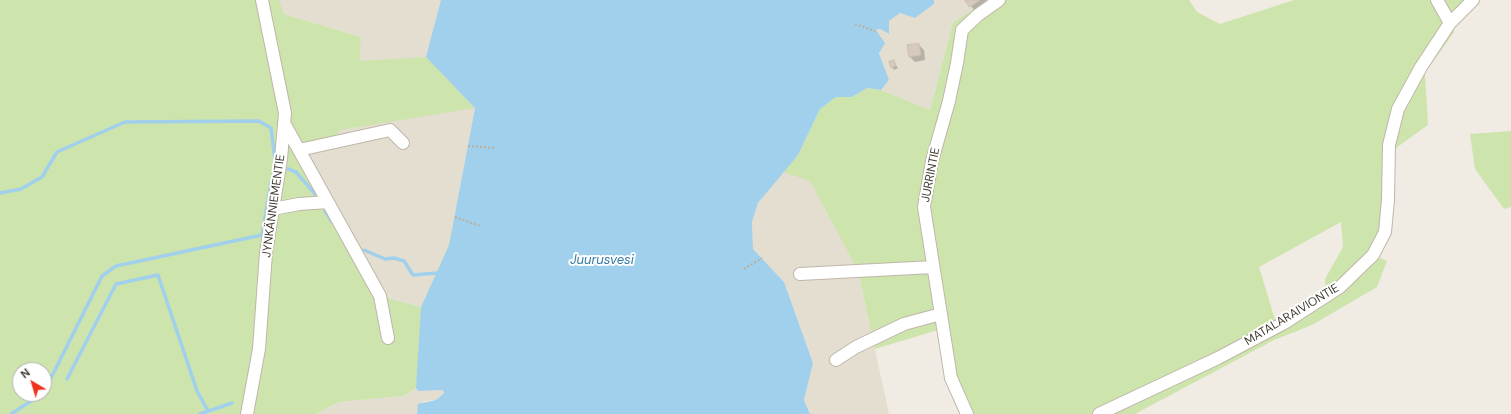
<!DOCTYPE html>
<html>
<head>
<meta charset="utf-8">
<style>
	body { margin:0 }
	#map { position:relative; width:1511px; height:414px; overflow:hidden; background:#f1ece3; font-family:"DM Sans",sans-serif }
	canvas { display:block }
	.north { position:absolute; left:12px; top:362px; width:40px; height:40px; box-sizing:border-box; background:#fff; border:1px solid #b3b1ae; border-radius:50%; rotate:322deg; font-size:11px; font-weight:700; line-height:16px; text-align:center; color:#423c34 }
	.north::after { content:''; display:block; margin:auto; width:14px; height:18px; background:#f0321b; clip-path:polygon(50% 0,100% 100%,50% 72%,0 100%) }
</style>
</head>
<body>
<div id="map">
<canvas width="1511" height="414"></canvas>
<div class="north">N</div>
</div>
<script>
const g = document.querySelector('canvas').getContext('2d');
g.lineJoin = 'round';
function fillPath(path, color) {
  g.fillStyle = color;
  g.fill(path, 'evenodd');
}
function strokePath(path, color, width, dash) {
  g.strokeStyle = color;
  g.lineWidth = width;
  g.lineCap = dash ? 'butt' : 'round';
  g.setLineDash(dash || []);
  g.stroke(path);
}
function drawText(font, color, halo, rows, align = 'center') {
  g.font = font + ' "DM Sans",sans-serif';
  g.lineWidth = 4;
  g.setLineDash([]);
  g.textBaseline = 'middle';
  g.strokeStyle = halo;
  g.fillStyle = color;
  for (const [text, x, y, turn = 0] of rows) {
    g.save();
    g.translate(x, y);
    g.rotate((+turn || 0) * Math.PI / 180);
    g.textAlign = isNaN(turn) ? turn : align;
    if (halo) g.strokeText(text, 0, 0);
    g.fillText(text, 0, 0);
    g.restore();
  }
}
const residential = new Path2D(`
	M279,0h162l-1,9 35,99 -26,137 -28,62 -41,-11 -81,-146 34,-8 25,-42 3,-63 -77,-23z
	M934,0h54l-35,22 -23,88 -49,-20 8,-10 -10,-27 -4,-22 5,-2 8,5 1,-13 11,-8 15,5 19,-14z
	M783,172l27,8 48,91 31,143h-79l-6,-14 9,-37 -29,-81 -31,-33 -1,-27 6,-19z
	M416,388l2,3 25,-1 1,3 -8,7 -12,1 -7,13h-101l23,-12 65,-6z`);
const green = new Path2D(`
	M0,0h279l5,14 77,23 -1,24 66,-4 49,51 -135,22 -7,12 -34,7 81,147 41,11 28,-62 3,-16 20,6 -56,153 -12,8 -65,6 -23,12h-316zM20,370h24v24h-24z
	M988,0h201l8,12 23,12 74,-24h179l-23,23 4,9 -29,41 3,52 -39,28 -1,47 -15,55 14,6 -10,26 -65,38 -38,15 -139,74h-168l-29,-84 -63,19 -17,-78 -48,-90 -27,-9 15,-17 22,-46 16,-12h16l15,-9 14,2 49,20 23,-88zM1341,222l2,25 -18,32 1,17 -49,30 -18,-59z
	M1511,131v76l-7,2 -29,-40 -5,-35z`);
const water = new Path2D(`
	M441,0h493v4l-19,14 -15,-5 -11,8v13l-9,-5 -4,1 9,13 -6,10 10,27 -8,10 -14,-2 -15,9h-16l-16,12 -22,46 -40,48 -6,19 1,27 31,33 29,81 -9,37 6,14h-393l1,-10 18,-4 8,-7 -1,-3 -25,1 -2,-3 5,-81 28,-62 26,-137 -49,-51z`);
const shadow = new Path2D(`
	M966,0h20l2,3 -12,9z
	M919,45l5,5 1,10 -10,2 -5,-5z
	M894,62l4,6 -4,2 -2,-3z`);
const stream = new Path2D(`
	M288,169l8,3 19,22
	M0,193l21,-4 21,-12 15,-25 68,-30 134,-1 12,7 4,32
	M325,211l7,11
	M364,250l21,9 9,-1 10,3 9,14 24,-2
	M67,379l49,-95 42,-9 39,116 11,20
	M44,392l58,-116 14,-10 146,-31 9,-53
	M11,414l31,-20
	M200,414l32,-11`);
const building = new Path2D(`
	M965,0h15l-10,7z
	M919,44l2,11 -12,2 -2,-12z
	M894,60l2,6 -5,2 -2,-6z`);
const path = new Path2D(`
	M855,24l20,7
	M468,146l26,2
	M455,217l25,9
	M744,269l18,-11`);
const minor = new Path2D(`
	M1437,0l13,23
	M284,123l96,173 8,42
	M299,150l91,-20 13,13
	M273,209l26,-5 29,-2
	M800,274l133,-7
	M836,360l20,-13 48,-23 37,-10
	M247,414l12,-65 7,-96 15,-94 4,-46 -23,-113
	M967,414l-16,-36 -27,-171 8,-46 17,-60 8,-38 5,-33 16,-15 21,-15
	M1099,414l119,-56 68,-36 54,-35 33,-32 12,-23 3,-32 1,-55 9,-36 23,-42 29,-44 23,-23`);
const streetNames = [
	["JURRINTIE",931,175,-79],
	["JYNKÄNNIEMENTIE",274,206,-82],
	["MATALARAIVIONTIE",1292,315,-31]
];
const waterNames = [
	["Juurusvesi",602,261]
];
fillPath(residential, '#e4ded1');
fillPath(green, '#cde4ad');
fillPath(water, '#a1d0ec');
fillPath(shadow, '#0003');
strokePath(stream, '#a1d0ec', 3.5);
fillPath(building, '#d5cabc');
strokePath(building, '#ccbfad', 1);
strokePath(minor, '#bfb6a9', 14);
strokePath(path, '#bdae98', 2, [2, 2]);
strokePath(minor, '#fff', 12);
drawText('12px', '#423c34', '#fff', streetNames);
drawText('italic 13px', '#337ba8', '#fff', waterNames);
</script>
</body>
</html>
